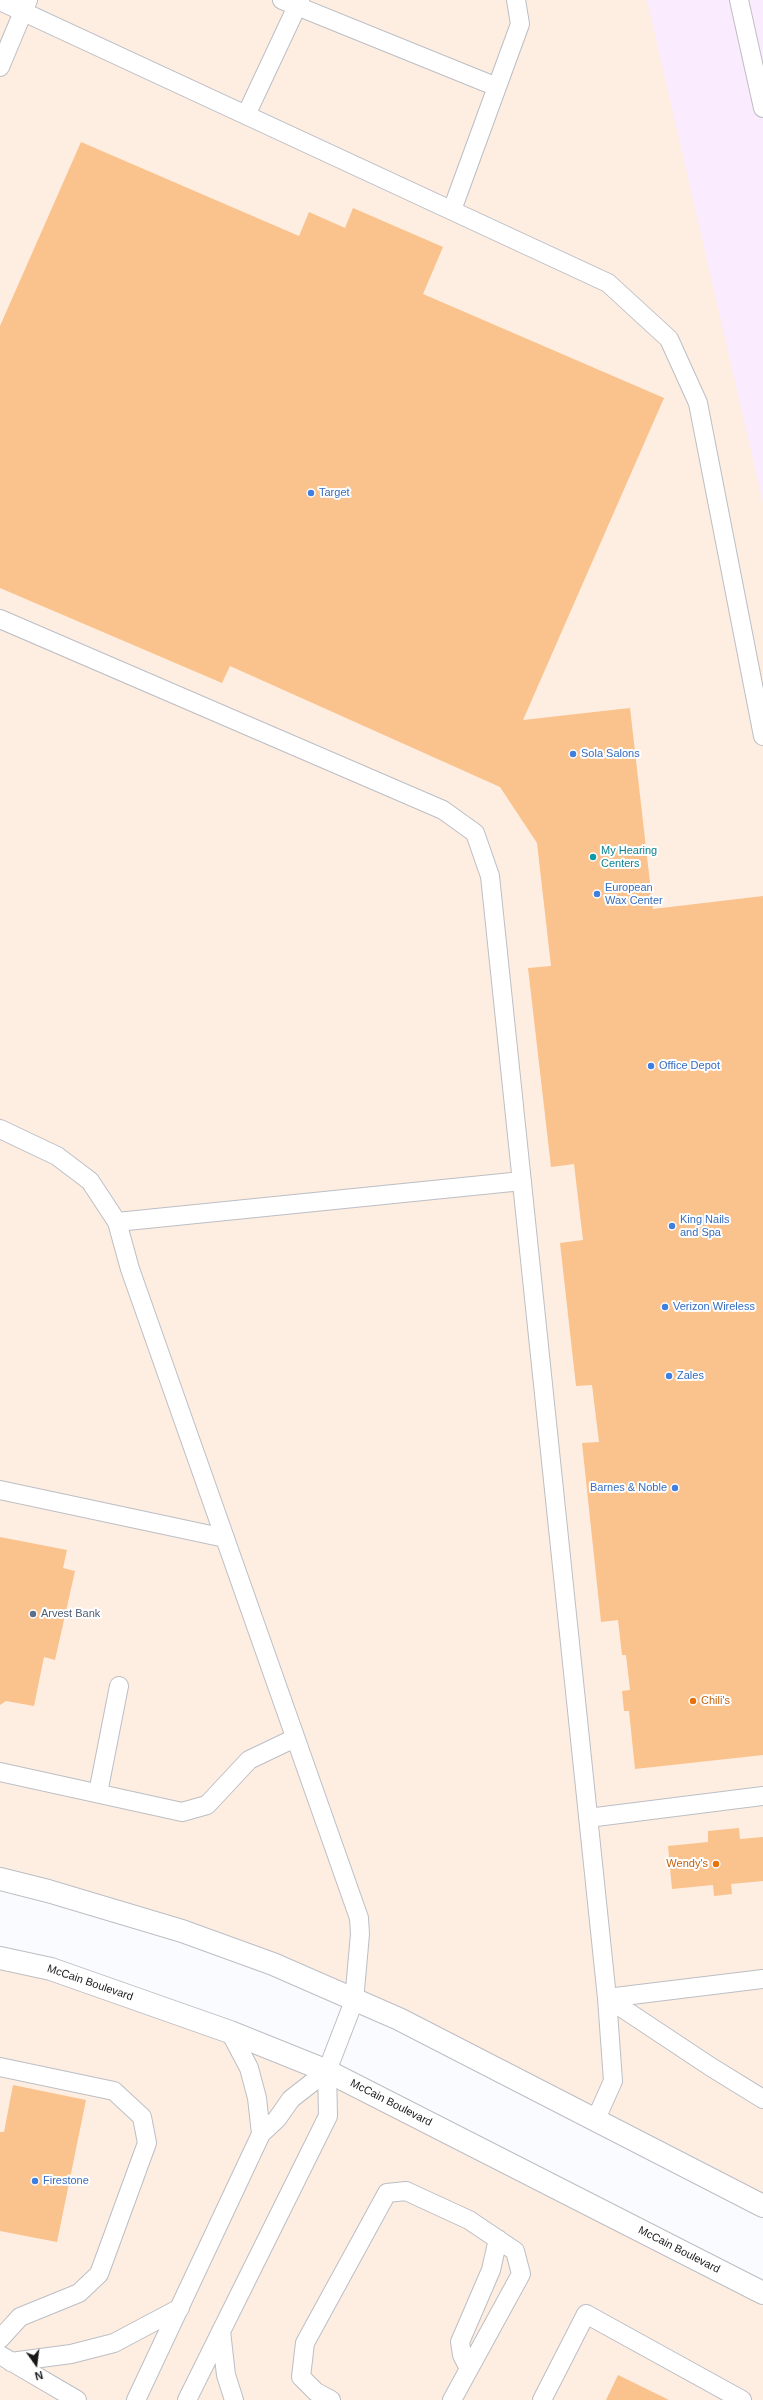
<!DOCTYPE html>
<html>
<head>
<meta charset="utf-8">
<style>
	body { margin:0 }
	#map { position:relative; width:763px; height:2400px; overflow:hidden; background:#fafbff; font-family:Helvetica,sans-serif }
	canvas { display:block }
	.north { position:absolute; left:16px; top:2344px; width:40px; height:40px; -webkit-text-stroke:3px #fff; paint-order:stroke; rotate:166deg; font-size:11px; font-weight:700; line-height:16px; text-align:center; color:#161719 }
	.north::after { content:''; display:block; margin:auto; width:14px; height:18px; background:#161719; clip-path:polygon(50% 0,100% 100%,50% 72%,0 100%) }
</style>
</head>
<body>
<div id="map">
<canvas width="763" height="2400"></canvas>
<div class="north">N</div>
</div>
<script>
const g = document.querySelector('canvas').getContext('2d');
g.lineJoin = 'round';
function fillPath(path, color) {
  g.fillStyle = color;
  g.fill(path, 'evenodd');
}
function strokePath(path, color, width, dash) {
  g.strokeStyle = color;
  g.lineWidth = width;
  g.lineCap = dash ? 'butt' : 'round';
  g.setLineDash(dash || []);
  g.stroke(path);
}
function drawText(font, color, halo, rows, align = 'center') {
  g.font = font + ' Helvetica,sans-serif';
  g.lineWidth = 4;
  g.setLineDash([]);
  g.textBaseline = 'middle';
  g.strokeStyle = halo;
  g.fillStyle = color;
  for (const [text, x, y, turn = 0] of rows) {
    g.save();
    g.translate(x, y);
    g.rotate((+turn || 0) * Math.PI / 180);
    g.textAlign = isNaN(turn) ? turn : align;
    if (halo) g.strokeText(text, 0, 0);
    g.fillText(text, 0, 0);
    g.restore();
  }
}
const commercial = new Path2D(`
	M0,0h660l103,448v1764l-490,-248 -273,-83z
	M0,1958l230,74 533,261v107h-763z`);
const education = new Path2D(`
	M647,0h116v503z`);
const building = new Path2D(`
	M81,142l218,94 10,-24 36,16 8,-20 90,39 -20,47 241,104 -141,322 107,-12 23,201 110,-13v859l-128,14 -6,-58h-5l-2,-20 8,-1 -4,-35h-4l-4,-35 -17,2 -19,-179 17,-1 -7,-57 -16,1 -16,-143 23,-3 -9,-76 -23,3 -23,-199 23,-2 -14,-123 -37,-56 -270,-121 -8,17 -222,-95v-262z
	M0,1537l67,13 -4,18 12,3 -20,89 -11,-3 -10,49 -28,-5 -6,4z
	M739,1828l1,11 23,-2v44l-32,3 1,10 -18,2 -1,-11 -41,4 -4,-43 40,-4v-11z
	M13,2085l73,15 -29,142 -57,-11v-99h4z
	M618,2375l51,25h-63z`);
const lane = new Path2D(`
	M282,0l215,87
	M739,0l24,108
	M0,1l608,282 61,56 29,64 65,333
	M0,67l28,-67
	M246,115l54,-115
	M452,210l68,-186 -4,-24
	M0,619l443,191 32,23 15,43 117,1122 156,-19
	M0,1129l57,27 33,25 27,41 13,47 229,649 1,16 -6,67 -27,70 1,45 -141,284
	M117,1222l405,-41
	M0,1490l225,48
	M0,1772l182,40 25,-7 42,-45 46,-22
	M98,1793l21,-107
	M588,1818l175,-22
	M607,1998l104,69 52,32
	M230,2032l19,36 8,30 4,36
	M0,2067l114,24 28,26 5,26 -48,131 -20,19 -59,24 -20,22
	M595,2121l18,-40 -6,-83
	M221,2331l5,44 8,25
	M0,2355l77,45
	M11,2362l60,-8 43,-11 66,-35
	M469,2369l-7,-14 -2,-13 31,-72 7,-31
	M136,2400l125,-266 16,-15 14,-20 36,-28
	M331,2400l-15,-8 -15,-15 4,-34 82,-150 19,-2 63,29 46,31 6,23 -69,126
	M542,2400l44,-86 156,86`);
const primary = new Path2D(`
	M0,1879l48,12 134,40 91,33 126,55 364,187
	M0,1958l51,11 179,63 97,39 436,222`);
const markers = [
	[311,493,4,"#3f7fe0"],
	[573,754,4,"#3f7fe0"],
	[593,857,4,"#0f9aa8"],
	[597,894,4,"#3f7fe0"],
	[651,1066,4,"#3f7fe0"],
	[672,1226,4,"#3f7fe0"],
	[665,1307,4,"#3f7fe0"],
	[669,1376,4,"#3f7fe0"],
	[675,1488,4,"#3f7fe0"],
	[33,1614,4,"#5c6f8a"],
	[693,1701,4,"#e8710a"],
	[716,1864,4,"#e8710a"],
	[35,2181,4,"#3f7fe0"]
];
const shopNames = [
	["Target",319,493],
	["Sola Salons",581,754],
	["European",605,888],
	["Wax Center",605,901],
	["Office Depot",659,1066],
	["King Nails",680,1220],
	["and Spa",680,1233],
	["Verizon Wireless",673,1307],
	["Zales",677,1376],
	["Barnes & Noble",667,1488,"right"],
	["Firestone",43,2181]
];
const cultureNames = [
	["My Hearing",601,851],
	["Centers",601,864]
];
const serviceNames = [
	["Arvest Bank",41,1614]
];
const foodNames = [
	["Chili's",701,1701],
	["Wendy's",708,1864,"right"]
];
const streetNames = [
	["McCain Boulevard",90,1983,19],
	["McCain Boulevard",391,2103,27],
	["McCain Boulevard",679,2250,27]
];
fillPath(commercial, '#feeee1');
fillPath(education, '#fbebfe');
fillPath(building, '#fac28c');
strokePath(lane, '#bcbec4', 20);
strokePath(primary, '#bcbec4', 24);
strokePath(lane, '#fff', 18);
strokePath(primary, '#fff', 22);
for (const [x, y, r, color] of markers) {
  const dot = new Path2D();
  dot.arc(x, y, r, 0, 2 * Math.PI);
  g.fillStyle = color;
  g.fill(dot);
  strokePath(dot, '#fff', 1.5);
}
drawText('11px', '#366cbe', '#fff', shopNames, 'left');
drawText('11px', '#0d838f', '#fff', cultureNames, 'left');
drawText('11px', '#4e5e75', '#fff', serviceNames, 'left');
drawText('11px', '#c56008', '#fff', foodNames, 'left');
drawText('11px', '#161719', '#fff', streetNames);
</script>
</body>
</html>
